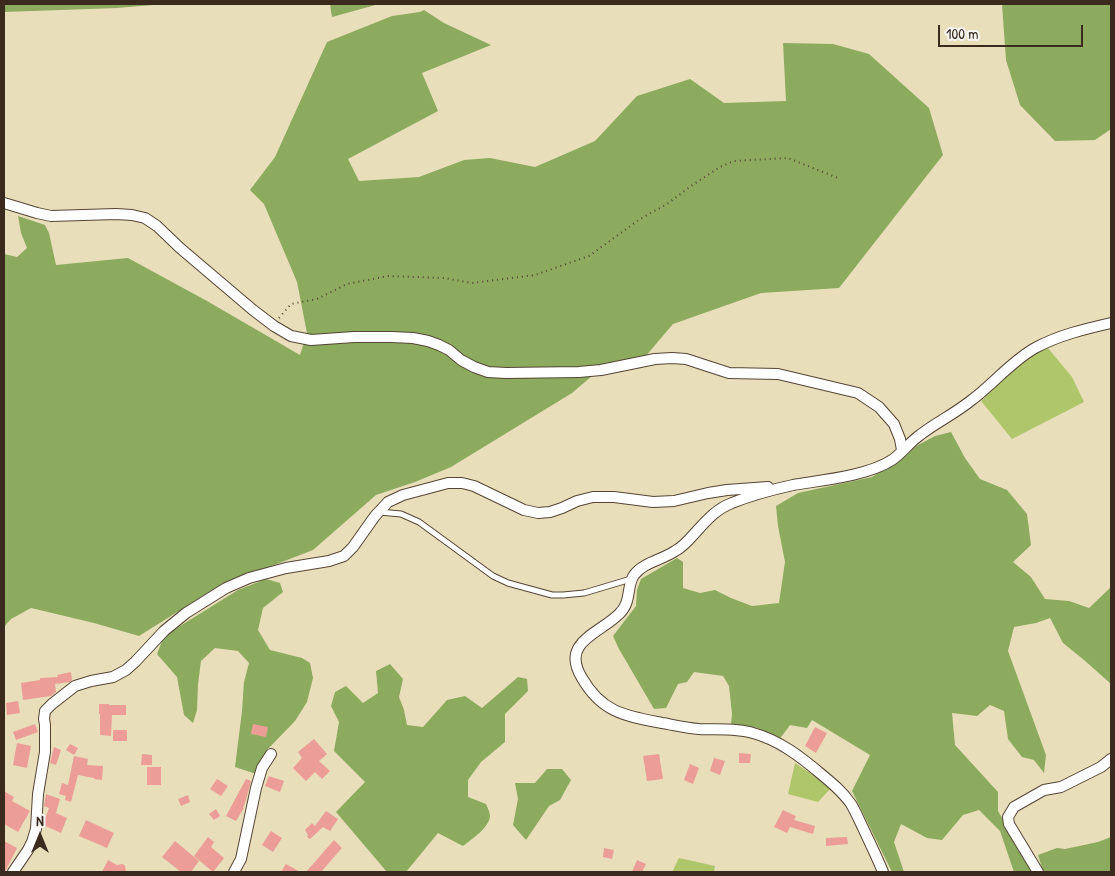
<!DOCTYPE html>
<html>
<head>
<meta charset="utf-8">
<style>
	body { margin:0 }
	#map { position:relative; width:1115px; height:876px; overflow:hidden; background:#e8deba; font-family:"Patrick Hand",sans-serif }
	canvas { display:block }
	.frame { position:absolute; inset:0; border:5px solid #3b2a1e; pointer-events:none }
	.north { position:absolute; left:15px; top:811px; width:50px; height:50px; -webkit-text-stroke:4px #f6f6f2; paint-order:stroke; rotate:0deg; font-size:14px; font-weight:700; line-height:20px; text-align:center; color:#3b2a1e }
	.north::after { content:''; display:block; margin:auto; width:18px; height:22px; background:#3b2a1e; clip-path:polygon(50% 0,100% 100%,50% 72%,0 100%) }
	.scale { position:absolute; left:938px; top:25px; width:145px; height:22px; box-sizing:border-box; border:2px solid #3b2a1e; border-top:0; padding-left:6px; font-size:15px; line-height:18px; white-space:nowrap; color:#3b2a1e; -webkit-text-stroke:4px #f6f6f2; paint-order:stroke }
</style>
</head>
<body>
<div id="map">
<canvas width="1115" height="876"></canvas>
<div class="frame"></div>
<div class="north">N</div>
<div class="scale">100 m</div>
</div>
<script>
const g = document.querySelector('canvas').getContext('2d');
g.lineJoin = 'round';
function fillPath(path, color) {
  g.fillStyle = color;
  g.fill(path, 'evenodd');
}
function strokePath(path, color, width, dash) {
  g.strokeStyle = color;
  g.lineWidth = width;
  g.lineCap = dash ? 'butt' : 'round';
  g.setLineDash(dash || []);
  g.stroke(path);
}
const green = new Path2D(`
	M1048,348l24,29 12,25 -72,37 -31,-38 47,-44z
	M795,763l30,20 6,5 -13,14 -30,-8z
	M679,858l36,8 -1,6h-42z`);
const forest = new Path2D(`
	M4,4h161l-48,4 -113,4z
	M330,4h49l-47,13z
	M1002,4h109v125l-16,11 -40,1 -35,-36 -14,-45z
	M424,10l20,13 47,22 -69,28 16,38 -90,48 11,22 60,-4 45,-17 26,-2 45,9 60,-26 42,-45 53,-17 34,24 62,-2 -3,-58 50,1 36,10 60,54 14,47 -104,133 -78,5 -88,31 -34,40 -34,1 -33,28 -121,74 -36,15 -39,13 -63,55 -96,37 -78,49 -45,-13 -63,-15 -20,11 -7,8v-373l13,3 10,-9 -6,-15 -3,-17 27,9 4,8 7,32 72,-7 79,43 93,54 7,-22 -10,-51 -33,-78 -14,-14 25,-33 52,-115 65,-26 28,-4z
	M951,432l14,26 15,21 27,11 20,24 4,31 -18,17 18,15 14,22 24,2 20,7 22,-21v97l-27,-24 -21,-17 -13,-25 -14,5 -22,4 -6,24 38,104 -2,18 -10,-13 -12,-3 -14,-18 -4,-28 -14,-6 -13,11 -25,-3 3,32 43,47v19l35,61h-19l-14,-41 -21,-21 -16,5 -21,25 -15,-2 -26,-14 -7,18 10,30h-12l-40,-81 18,-36 -58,-35 -5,8 -17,-3 -11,15 -21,-12 -27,-3 1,-11 -3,-28 -6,-10 -29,-4 -7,10 -9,2 -12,24 -12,1 -35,-60 -6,-13 23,-30 1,-16 4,-11 36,-21 6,4v26l17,5 15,-3 16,8 21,8 27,-3 6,-41 -7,-36 -2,-20 22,-13 74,-16 16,-10 30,-22 17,-9z
	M266,579l14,4 3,9 -20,16 -5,22 12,20 32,8 8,5 3,15 -6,24 -12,19 -29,30 -10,23 -21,-7 7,-56 2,-29 5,-19 -11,-12 -23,-3 -14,13 -3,23 -1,26 -4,13 -9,-8 -7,-38 -20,-23 5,-13 10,-10 66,-41z
	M390,664l13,15 -4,18 5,13 3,15 16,2 24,-27 18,-4 17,12 36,-31 9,2 1,12 -23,23v28l-24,20 -13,18v17l18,7c1,3 4,8 4,12 -1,12 -18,23 -27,30l-25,-13 -32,39h-19l-51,-60 29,-30 -31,-31 5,-29 -8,-16 4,-14 11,-6 17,17 15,-10 -2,-22z
	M547,769h15l9,11 -11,20 -11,6 -23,34 -13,-15 5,-26 -3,-16h20z
	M1111,837v35h-67l-1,-1 -5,-16 19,-7 8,1 33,-7z`);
const building = new Path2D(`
	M71,672l1,8 -2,2 -15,2 1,8 -5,4 -28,4 -2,-17 19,-3v-2l18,-1 -1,-2z
	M18,701l2,12 -13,2 -1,-12z
	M99,704h10v1h17v10h-14l-1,21 -11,-1v-21h-1z
	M35,724l3,8 -22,8 -3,-8z
	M253,724l15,3 -2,10 -15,-3z
	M815,727l12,6 -11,20 -11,-7z
	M113,730h14v11h-14z
	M314,739l13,15 -8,7 11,10 -8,8 -7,-7 -9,9 -13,-13 9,-10 -4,-6z
	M17,743l14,3 -4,22 -14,-3z
	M70,744l8,4 -4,7 -8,-5z
	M54,747l7,3 -5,15 -6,-2z
	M739,753l12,1 -1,9h-11z
	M142,754l10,1v10h-11z
	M659,754l4,25 -16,2 -4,-25z
	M74,756l14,3 -1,6 16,1 -1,14 -8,-1v-1l-16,-3 -7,27 -6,-2 1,-4 -7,-2 3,-11 6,2z
	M714,758l11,3 -5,14 -10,-4z
	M690,764l9,4 -6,16 -9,-4z
	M147,767h14v18h-14z
	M269,776l15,5 -4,11 -15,-6z
	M217,779l11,7 -7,10 -11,-7z
	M246,779l5,2 -5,19 -3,8h1l-8,13 -10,-5z
	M4,791l10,6 -2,4 18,10 -12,21 -14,-8z
	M46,794l14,5 -4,14 11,5 -6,15 -18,-8 6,-17 -5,-2z
	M188,795l2,7 -9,4 -3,-7z
	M216,809l4,7 -6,4 -5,-6z
	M783,810l13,6 -2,4 21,6 -2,8 -23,-7 -3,6 -13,-6z
	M326,811l12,8 -8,12 -7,-4 -13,12 -3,-2 1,-2 -3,-5 7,-7 3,3z
	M86,820l28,13 -7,15 -28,-12z
	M271,831l11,7 -9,14 -11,-7z
	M208,837l6,5 -3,5 13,11 -11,14 -19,-16z
	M847,837l1,7 -22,2v-8z
	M334,840l8,8 -21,24h-15z
	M4,841l13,7 -12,24h-1z
	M175,841l24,20 -8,11h-10l-19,-15z
	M604,848l10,2 -2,9 -9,-2z
	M108,860l9,5 6,-1 2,2 1,6h-24z
	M637,860l9,4 -4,8h-10z
	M286,864l14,8h-19z`);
const path = new Path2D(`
	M279,318l12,-14 26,-5 30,-15 41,-8 56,2 28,5 63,-8 54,-19 51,-37 27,-15 24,-18 29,-19 14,-6 54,-3 50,20`);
const lane = new Path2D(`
	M379,512l22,2 18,8 74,54 15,7 44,12h11l21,-2 47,-14`);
const street = new Path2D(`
	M4,203l33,10 14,3 65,-2 16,1 13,3 12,8 23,22 73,62 21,16 17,10 20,4 43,-3h38l21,1 15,3 11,4 10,5 12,10 13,7 14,5 18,1 73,-1 22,-2 54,-11 17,-1 14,1 43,14 49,1 80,19 21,14 15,17 6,15 2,11
	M13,872l15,-22 4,-8 4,-13 2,-35 7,-42v-27l-1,-6 1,-8 7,-7 23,-18 16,-5 22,-4 13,-7 9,-8 29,-31 22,-18 40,-25 23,-10 37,-10 43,-7 15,-5 9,-9 22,-31 13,-14 15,-7 45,-12h14l12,3 50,24 14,3 12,-1 12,-4 15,-7 16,-4h21l39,5 21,-1 34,-8 19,-3 41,-3
	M234,872l7,-13 15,-71 6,-20 9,-14
	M883,872c-6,-15 -13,-29 -20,-44 -4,-8 -7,-16 -12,-24 -8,-12 -19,-21 -30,-30 -20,-17 -42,-34 -68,-41 -17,-5 -37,-3 -54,-4 -12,-1 -25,-4 -37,-6 -36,-7 -60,-10 -80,-45 -22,-36 17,-44 37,-64 13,-12 7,-27 15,-39 10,-13 28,-15 41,-24 8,-4 14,-11 20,-18 11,-12 21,-24 37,-30 17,-7 43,-14 61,-18 30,-5 74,-9 99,-25 9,-6 18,-18 28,-25 17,-13 36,-22 53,-36 21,-16 39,-38 62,-51 24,-13 50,-19 76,-25
	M1038,872l-29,-48 -1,-7 6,-10 30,-17 17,-3 40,-20 10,-8`);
fillPath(green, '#b0c66a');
fillPath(forest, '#8cab5e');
fillPath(building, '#ec9d98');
strokePath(lane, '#554535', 7);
strokePath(street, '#554535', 12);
strokePath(path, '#554535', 2, [1, 4]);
strokePath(lane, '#fff', 5);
strokePath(street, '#fff', 10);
</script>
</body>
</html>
